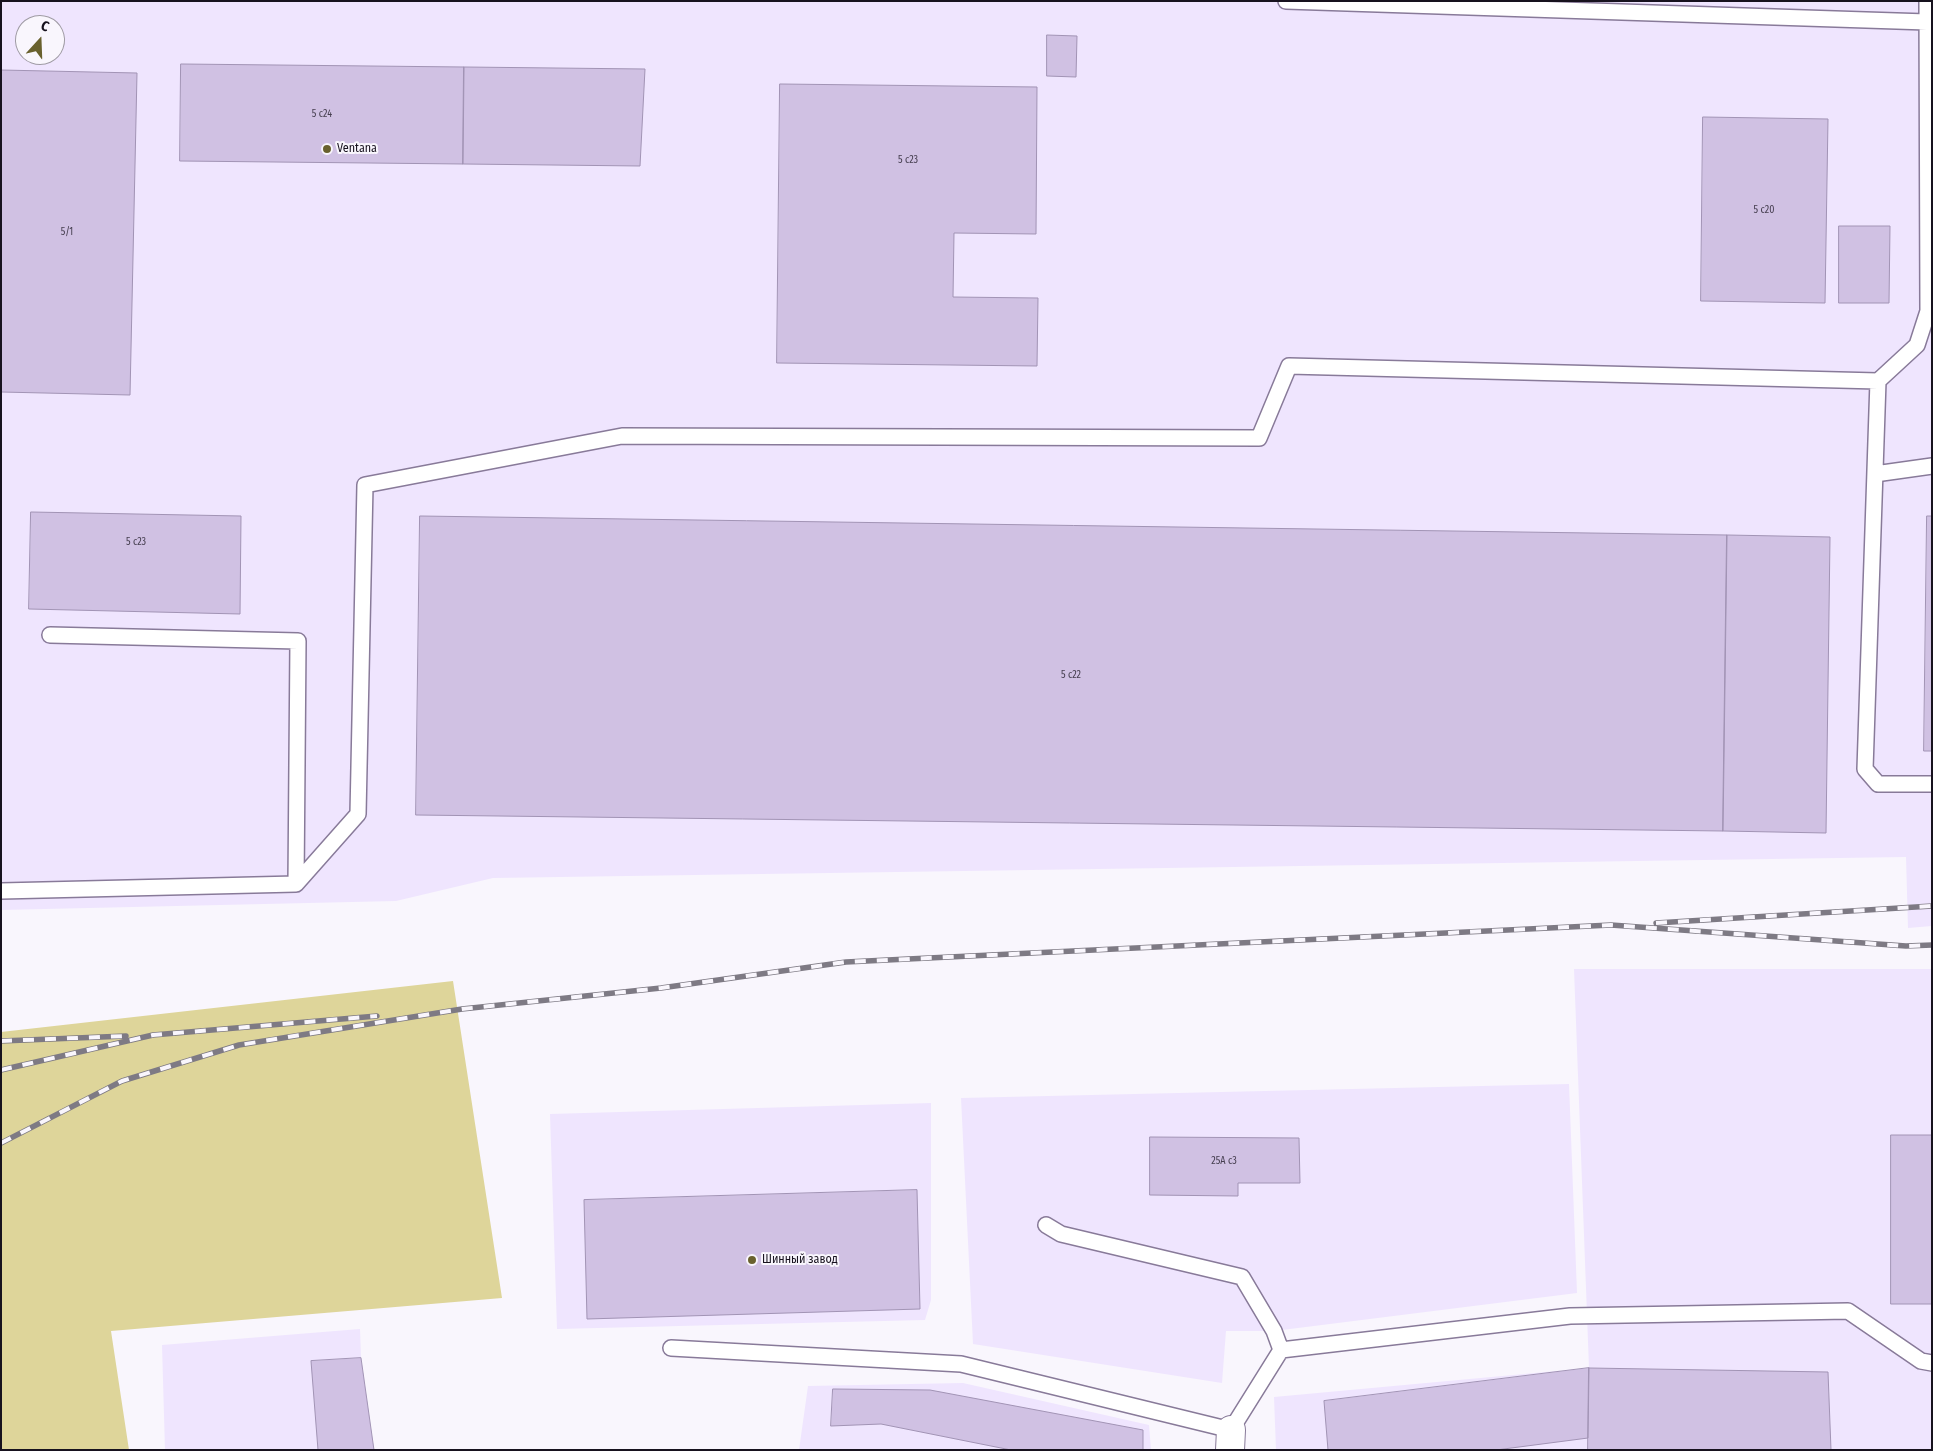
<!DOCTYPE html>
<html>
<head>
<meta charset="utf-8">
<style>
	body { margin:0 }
	#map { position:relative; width:1933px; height:1451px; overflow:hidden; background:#f9f6fd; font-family:"Fira Sans Condensed",sans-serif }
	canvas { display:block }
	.frame { position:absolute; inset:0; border:2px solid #17121e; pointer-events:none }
	.north { position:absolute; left:15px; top:15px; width:50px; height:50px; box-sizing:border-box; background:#f9f6fd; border:1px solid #9f9ba4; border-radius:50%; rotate:20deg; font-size:14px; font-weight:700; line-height:20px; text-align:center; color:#17121e }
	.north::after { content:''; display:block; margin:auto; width:18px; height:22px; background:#69612e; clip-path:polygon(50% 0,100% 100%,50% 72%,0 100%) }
</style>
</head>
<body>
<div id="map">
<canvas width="1933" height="1451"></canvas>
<div class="frame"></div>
<div class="north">С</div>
</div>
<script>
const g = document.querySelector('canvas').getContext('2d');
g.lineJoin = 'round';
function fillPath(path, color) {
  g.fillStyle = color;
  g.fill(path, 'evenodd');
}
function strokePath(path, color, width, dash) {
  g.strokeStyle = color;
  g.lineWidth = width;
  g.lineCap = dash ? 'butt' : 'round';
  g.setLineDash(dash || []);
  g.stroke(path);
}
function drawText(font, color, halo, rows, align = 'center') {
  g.font = font + ' "Fira Sans Condensed",sans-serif';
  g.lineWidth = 4;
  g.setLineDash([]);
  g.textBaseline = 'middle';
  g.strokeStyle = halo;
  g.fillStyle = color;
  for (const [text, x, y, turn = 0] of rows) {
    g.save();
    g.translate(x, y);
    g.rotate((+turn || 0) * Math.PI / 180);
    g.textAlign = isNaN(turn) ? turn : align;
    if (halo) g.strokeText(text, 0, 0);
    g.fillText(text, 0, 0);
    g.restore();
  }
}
const built = new Path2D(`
	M1,1h1931v925l-24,2 -2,-71 -1413,21 -97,23 -395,9zM25,25h30v30h-30z
	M1574,969h358v481h-656l-2,-53 315,-29z
	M1569,1084l8,209 -303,38h-48l-4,52 -249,-39 -12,-246z
	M931,1103v197l-6,20 -368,9 -7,-215z
	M360,1329l1,29 13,92h-209l-3,-105z
	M963,1383l186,42 2,25h-352l9,-64z`);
const green = new Path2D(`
	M453,981l49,317 -391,33 18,119h-128v-418z`);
const building = new Path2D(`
	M1047,35l30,1 -1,41 -29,-1z
	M181,64l283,3 -1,97 -283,-3z
	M464,67l181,2 -5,97 -177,-2z
	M1,70l136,3 -7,322 -129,-3z
	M780,84l257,3 -1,147 -82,-1 -1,64 85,1 -1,68 -260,-3z
	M1703,117l125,2 -3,184 -124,-2z
	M1839,226h51l-1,77h-50z
	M31,512l210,4 -1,98 -211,-5z
	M420,516l1307,19 -4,296 -1307,-16z
	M1927,516h5v235h-8z
	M1727,535l103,2 -4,296 -103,-2z
	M1891,1135h41v169h-41z
	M1150,1137l149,1 1,45h-62v13l-88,-1z
	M917,1190l3,119 -333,10 -3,-119z
	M361,1358l13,92h-56l-7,-89z
	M1589,1368l239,4 3,78h-243z
	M1589,1368l-1,70 -92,12h-168l-4,-49z
	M833,1389l97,1 213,40v20h-132l-130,-26 -50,2z`);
const service = new Path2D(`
	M1286,1l641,21
	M1878,381l-13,388 13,15h54
	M1875,474l57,-8
	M50,635l248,6 -2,243
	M1,891l295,-7 62,-70 7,-329 257,-49 637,2 30,-72 589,15 39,-36 11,-34 -1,-310
	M671,1348l290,16 270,66 50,-80 -7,-19 -32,-54 -181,-43 -15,-9
	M1281,1350l289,-34 278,-5 73,50 11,2`);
const minor = new Path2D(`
	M1230,1450l1,-20`);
const rail = new Path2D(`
	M1656,923l276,-17
	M1,1041l125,-5
	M1,1070l152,-35 224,-19
	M1,1143l121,-62 117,-36 223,-36 199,-21 185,-26 765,-37 295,21 26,-1`);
const markers = [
	[327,149,5,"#69612e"],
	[752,1260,5,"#69612e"]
];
const numberNames = [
	["5 с24",322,114],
	["5 с23",908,160],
	["5 с20",1764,210],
	["5/1",67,232],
	["5 с23",136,542],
	["5 с22",1071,675],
	["25А с3",1224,1161]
];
const poiNames = [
	["Ventana",337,149],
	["Шинный завод",762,1260]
];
fillPath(built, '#efe5fe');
fillPath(green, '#ded59a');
fillPath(building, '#d0c1e3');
strokePath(building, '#a294b5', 1);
strokePath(service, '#887a99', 18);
strokePath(minor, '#887a99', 30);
strokePath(service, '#fff', 15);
strokePath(minor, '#fff', 28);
strokePath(rail, '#7e7a84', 5.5);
strokePath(rail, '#f9f6fd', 4, [11]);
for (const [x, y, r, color] of markers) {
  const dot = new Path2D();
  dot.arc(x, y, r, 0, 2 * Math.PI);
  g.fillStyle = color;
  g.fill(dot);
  strokePath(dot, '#f9f6fd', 2);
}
drawText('10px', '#453e4f', null, numberNames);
drawText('12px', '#17121e', '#f9f6fd', poiNames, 'left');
</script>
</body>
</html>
